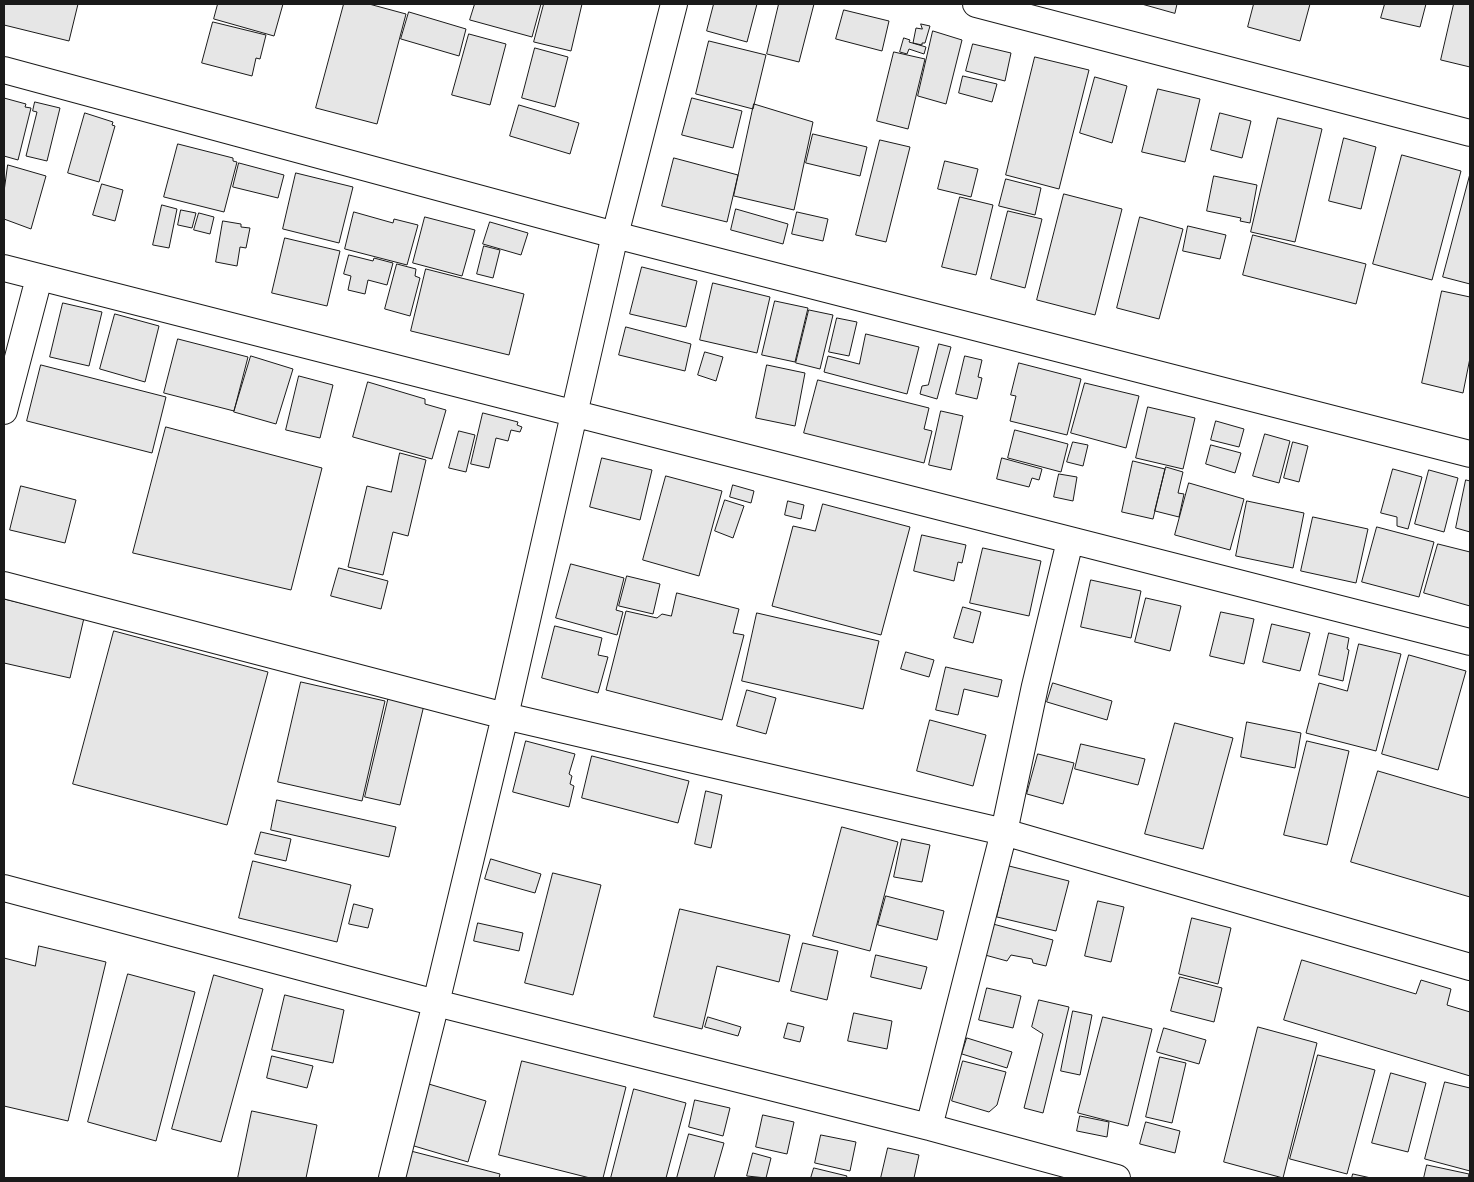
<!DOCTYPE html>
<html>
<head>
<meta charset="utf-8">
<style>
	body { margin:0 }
	#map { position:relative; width:1474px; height:1182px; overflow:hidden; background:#fff; font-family:"Crimson Pro",serif }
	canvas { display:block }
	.frame { position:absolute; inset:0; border:5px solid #1a1a1a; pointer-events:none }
</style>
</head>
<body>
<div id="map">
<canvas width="1474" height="1182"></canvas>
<div class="frame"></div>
</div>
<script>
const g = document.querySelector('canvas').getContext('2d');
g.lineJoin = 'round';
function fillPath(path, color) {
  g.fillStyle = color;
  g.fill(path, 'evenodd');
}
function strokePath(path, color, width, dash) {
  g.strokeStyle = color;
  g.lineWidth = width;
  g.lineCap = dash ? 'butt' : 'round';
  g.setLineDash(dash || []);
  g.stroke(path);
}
const building = new Path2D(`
	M4,4h74l-9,37 -65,-16z
	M218,4h65l-9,32 -60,-17z
	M344,4h25l37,10 -29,110 -61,-16z
	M475,4h66l-9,33 -62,-17z
	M544,4h38l-11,47 -37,-9z
	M714,4h43l-10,38 -40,-11z
	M779,4h35l-15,58 -32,-8z
	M1142,4h35l-2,9z
	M1254,4h56l-10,37 -52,-14z
	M1385,4h41l-6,23 -39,-9z
	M1454,4h16v63l-29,-7z
	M844,10l45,11 -7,30 -46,-12z
	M409,12l57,17 -7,27 -58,-17z
	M213,22l53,13 -6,24 -4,-1 -4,18 -50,-13z
	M921,24l9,2 -5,17h-3v2l-9,-2 3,-15 6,1z
	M933,31l29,9 -16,64 -28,-8z
	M469,34l37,10 -16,61 -38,-10z
	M904,38l6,2 -1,2 17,5 -2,7 -15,-5 -2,5 -7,-2z
	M709,41l57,14 -13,54 -57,-15z
	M973,44l38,9 -6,28 -39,-10z
	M535,48l33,9 -13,50 -33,-9z
	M894,52l31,7 -17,70 -31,-8z
	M1035,57l54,13 -30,119 -53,-14z
	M963,76l34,8 -5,18 -33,-9z
	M1095,77l32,9 -15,57 -32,-10z
	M1158,89l42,10 -15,63 -43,-10z
	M4,98l22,6 -1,3 6,1 -13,52 -14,-4z
	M692,98l50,13 -9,37 -51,-13z
	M35,102l25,6 -13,53 -21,-5 11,-44 -4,-1z
	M754,104l59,18 -19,88 -60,-14z
	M519,105l60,18 -9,31 -60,-18z
	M85,113l28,9 -1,3 3,1 -16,56 -31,-9z
	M1220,113l31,8 -9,37 -31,-8z
	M1278,118l44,11 -27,113 -44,-10z
	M813,134l54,13 -7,29 -54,-13z
	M1344,138l32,9 -15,62 -32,-8z
	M880,140l30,7 -24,95 -30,-7z
	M178,144l55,14v3l4,1 -13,50 -60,-15z
	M1402,155l59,16 -29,109 -59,-16z
	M674,158l64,17 -11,47 -65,-16z
	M945,161l33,8 -7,28 -33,-8z
	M239,163l45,12 -6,23 -45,-11z
	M8,165l38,11 -15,53 -27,-10v-27z
	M296,173l57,14 -14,56 -56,-14z
	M1470,174v110l-27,-7z
	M1214,176l43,9 -7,38 -10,-2 1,-3 -34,-7z
	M1006,179l35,9 -6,27 -36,-9z
	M102,184l21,6 -8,31 -22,-6z
	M1064,194l58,15 -27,106 -58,-15z
	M960,197l33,8 -17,70 -34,-8z
	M162,205l15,4 -8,39 -16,-3z
	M736,209l52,15 -5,20 -52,-14z
	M181,210l15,3 -4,15 -14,-3z
	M1008,211l34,8 -17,69 -34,-9z
	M354,212l39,11 1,-4 24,6 -11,40 -62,-16z
	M797,212l31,7 -5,22 -31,-7z
	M199,213l15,4 -4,17 -16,-4z
	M425,217l50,13 -13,46 -49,-13z
	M1140,217l43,12 -24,90 -42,-11z
	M223,221l18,3v3l9,1 -4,20 -6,-1 -3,19 -21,-4z
	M490,222l38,11 -7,22 -38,-11z
	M1188,226l38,9 -6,24 -37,-8z
	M1253,235l113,29 -10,40 -113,-29z
	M285,238l55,13 -13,55 -55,-13z
	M484,246l16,4 -7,28 -16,-4z
	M349,255l24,6 1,-3 19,5 -6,22 -19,-5 -3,14 -17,-4 3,-14 -7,-2z
	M397,264l19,5 -1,7 5,2 -10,38 -25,-7z
	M642,267l55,14 -11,46 -56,-13z
	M426,269l98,25 -15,61 -98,-24z
	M713,283l57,14 -13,56 -57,-13z
	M1442,291l28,6v61l-7,35 -41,-10z
	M775,301l33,7 -13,54 -33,-7z
	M63,303l39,9 -13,54 -39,-9z
	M809,310l24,5 -13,54 -24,-6z
	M115,314l44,12 -14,56 -45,-13z
	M837,318l20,4 -8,34 -20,-4z
	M626,327l65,17 -6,27 -66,-16z
	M866,334l53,13 -12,47 -83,-22 4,-16 31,8z
	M178,339l70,18 -14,54 -70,-18z
	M939,344l12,3 -14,52 -17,-5 2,-8 6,-1z
	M705,352l18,5 -7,24 -18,-6z
	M251,356l42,13 -17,55 -42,-12z
	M965,356l17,4 -4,17 4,1 -5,21 -21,-5z
	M1019,363l62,16 -14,56 -57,-14 6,-25 -5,-1z
	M41,365l125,32 -14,56 -125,-32z
	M767,365l38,8 -10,53 -39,-8z
	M299,376l34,9 -13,53 -34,-8z
	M818,380l111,28 -5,21 8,2 -8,32 -120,-30z
	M368,382l57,17v5l21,6 -14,49 -79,-22z
	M1085,383l54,13 -13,52 -55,-15z
	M1148,407l47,11 -12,51 -47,-11z
	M941,411l22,5 -12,54 -22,-5z
	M483,413l35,9 -1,3 5,2 -2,5 -9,-2 -3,11 -12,-3 -7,30 -18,-4z
	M1216,421l28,8 -5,18 -28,-7z
	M166,427l156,41 -31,122 -158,-37z
	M1015,430l53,14 -7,28 -53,-14z
	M459,431l16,4 -9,37 -17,-4z
	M1265,434l25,7 -11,42 -26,-7z
	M1073,442l15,3 -5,21 -16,-4z
	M1293,442l15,4 -9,36 -15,-4z
	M1211,445l30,8 -6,20 -29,-9z
	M400,453l26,7 -18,76 -15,-4 -10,43 -35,-8 19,-81 24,6z
	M602,458l50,12 -12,50 -50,-13z
	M1002,458l40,11 -3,11 -7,-2 -3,9 -32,-8z
	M1133,461l32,8 -12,50 -31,-7z
	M1166,467l17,5 -5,21 6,1 -5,23 -24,-6z
	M1393,469l29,8 -14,52 -11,-3v-9l-16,-4z
	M1429,470l29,8 -14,54 -29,-8z
	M1059,474l18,3 -4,24 -19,-4z
	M666,476l56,15 -23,85 -56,-16z
	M1466,480l4,1v51l-14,-4z
	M1189,483l55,16 -14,51 -55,-15z
	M733,485l21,6 -3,12 -21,-6z
	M21,486l55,14 -11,43 -55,-13z
	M725,500l19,6 -11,32 -18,-7z
	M788,501l16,4 -3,14 -16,-4z
	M1247,501l57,12 -11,55 -57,-12z
	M823,504l87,23 -29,108 -109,-29 21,-80 22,5z
	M1313,517l55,12 -12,54 -55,-12z
	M1377,527l57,15 -15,55 -57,-15z
	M922,535l44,10 -4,18 -4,-1 -4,19 -40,-10z
	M1438,544l32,8v54l-46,-13z
	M983,548l58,13 -12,55 -59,-13z
	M571,564l53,14 -8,32 7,2 -6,23 -61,-17z
	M339,568l49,13 -7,28 -50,-13z
	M627,576l33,8 -7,30 -34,-8z
	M1091,580l50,11 -10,47 -50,-11z
	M677,593l62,16 -6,24 11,2 -22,85 -116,-30 20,-79 31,7 5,-4 9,2z
	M1146,598l35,8 -11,45 -35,-9z
	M4,599l80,19 -14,60 -66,-15z
	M963,607l18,5 -8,31 -19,-5z
	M1221,612l33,7 -10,45 -34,-8z
	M757,613l122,28 -16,68 -121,-28z
	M1272,624l38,9 -10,38 -37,-9z
	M555,626l47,12 -4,17 10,2 -10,36 -56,-15z
	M114,631l154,41 -41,153 -154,-41z
	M1329,633l20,5 -2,11 2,1 -6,31 -24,-6z
	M1359,644l42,10 -25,97 -70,-18 13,-50 28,8z
	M906,652l28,8 -5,17 -28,-8z
	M1409,655l57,16 -28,99 -56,-16z
	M946,667l56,13 -4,17 -34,-8 -6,26 -22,-5z
	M301,682l84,19 -23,100 -84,-19z
	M1053,683l59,18 -5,19 -60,-18z
	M747,690l29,8 -10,36 -29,-8z
	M389,696l35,9 -24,100 -35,-8z
	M930,720l56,15 -13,51 -56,-15z
	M1247,722l54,11 -6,35 -54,-11z
	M1175,723l58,15 -30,111 -58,-15z
	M526,741l49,13 -6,20 3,2 -2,8 4,2 -5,21 -56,-15z
	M1307,741l42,10 -22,94 -43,-10z
	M1081,744l64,15 -7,26 -63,-16z
	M1038,754l36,9 -11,41 -36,-10z
	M592,756l97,25 -11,42 -96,-25z
	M1378,771l92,27v99l-119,-35z
	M706,791l16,4 -11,53 -16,-4z
	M277,800l119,27 -7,30 -118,-27z
	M842,827l56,15 -28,109 -57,-15z
	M261,832l30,7 -5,22 -31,-7z
	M902,839l28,6 -8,37 -28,-5z
	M491,859l50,15 -6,19 -50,-14z
	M253,861l98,24 -14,57 -98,-24z
	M1009,866l60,15 -13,50 -59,-14z
	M553,873l48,12 -28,110 -48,-12z
	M886,896l58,15 -7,29 -59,-15z
	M1098,901l26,6 -13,55 -26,-6z
	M354,904l19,5 -5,19 -19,-4z
	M680,909l110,26 -11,47 -62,-16 -15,63 -48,-12z
	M1192,918l39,10 -13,56 -39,-10z
	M478,923l45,10 -4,18 -45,-10z
	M993,924l60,16 -7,26 -13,-3 -1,-4 -21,-4 -4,6 -22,-6z
	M803,943l35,8 -11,49 -36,-9z
	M39,946l67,16 -38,159 -64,-15v-148l31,8z
	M876,955l51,12 -6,22 -50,-12z
	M1302,960l114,34 5,-14 30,9 -4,16 23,7v64l-186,-56z
	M128,974l67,18 -39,149 -68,-19z
	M214,975l49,14 -42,153 -49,-13z
	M1180,977l42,11 -8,34 -43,-11z
	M987,988l34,8 -8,32 -34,-8z
	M285,995l59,15 -11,53 -61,-13z
	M1039,1000l30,7 -26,106 -19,-5 19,-74 -11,-7z
	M1073,1011l19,4 -12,60 -19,-4z
	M854,1013l38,8 -5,28 -39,-8z
	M708,1017l33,10 -3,9 -33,-9z
	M1103,1017l49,12 -24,97 -50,-13z
	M788,1023l16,4 -4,15 -16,-4z
	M1258,1027l59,16 -34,135 -59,-16z
	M1164,1028l42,12 -7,24 -42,-12z
	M967,1038l45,14 -5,16 -45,-14z
	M1318,1055l57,15 -28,104 -57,-15z
	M272,1056l41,10 -6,22 -40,-10z
	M1160,1057l26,6 -14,60 -26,-6z
	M522,1061l104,26 -23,91h-13l-91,-23z
	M963,1061l43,11 -9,33 -8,7 -37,-11z
	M1391,1073l35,10 -18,69 -36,-9z
	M422,1082l64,19 -18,61 -64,-19z
	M1445,1082l25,6v83l-45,-12z
	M634,1089l52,14 -20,75h-55z
	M695,1100l35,8 -7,28 -34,-9z
	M252,1111l65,14 -11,53h-68z
	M763,1115l31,7 -7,32 -31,-7z
	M1080,1116l29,6 -2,15 -30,-6z
	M1146,1122l34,9 -5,22 -35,-9z
	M689,1134l35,9 -10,35h-37z
	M821,1135l35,7 -6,29 -35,-8z
	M888,1148l31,7 -5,23h-33z
	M403,1149l97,25 -1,4h-103z
	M753,1153l18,5 -5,20 -19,-2z
	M1427,1165l42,9 -1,4h-44z
	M814,1168l33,8 -1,2h-35z
	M1353,1174l18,4h-19z`);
const street = new Path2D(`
	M976,4l494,129
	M4,70l611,165 855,219
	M4,268l1466,374
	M4,411l35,-133
	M4,585l501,131 499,116 466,135
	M4,888l432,115 493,124 188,51
	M929,1127l75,-295 31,-146 35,-145
	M392,1178l44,-175 69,-287 110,-481 59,-231`);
fillPath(building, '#e6e6e6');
strokePath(building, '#1a1a1a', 1);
strokePath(street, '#1a1a1a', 28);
strokePath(street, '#fff', 26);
</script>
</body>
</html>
